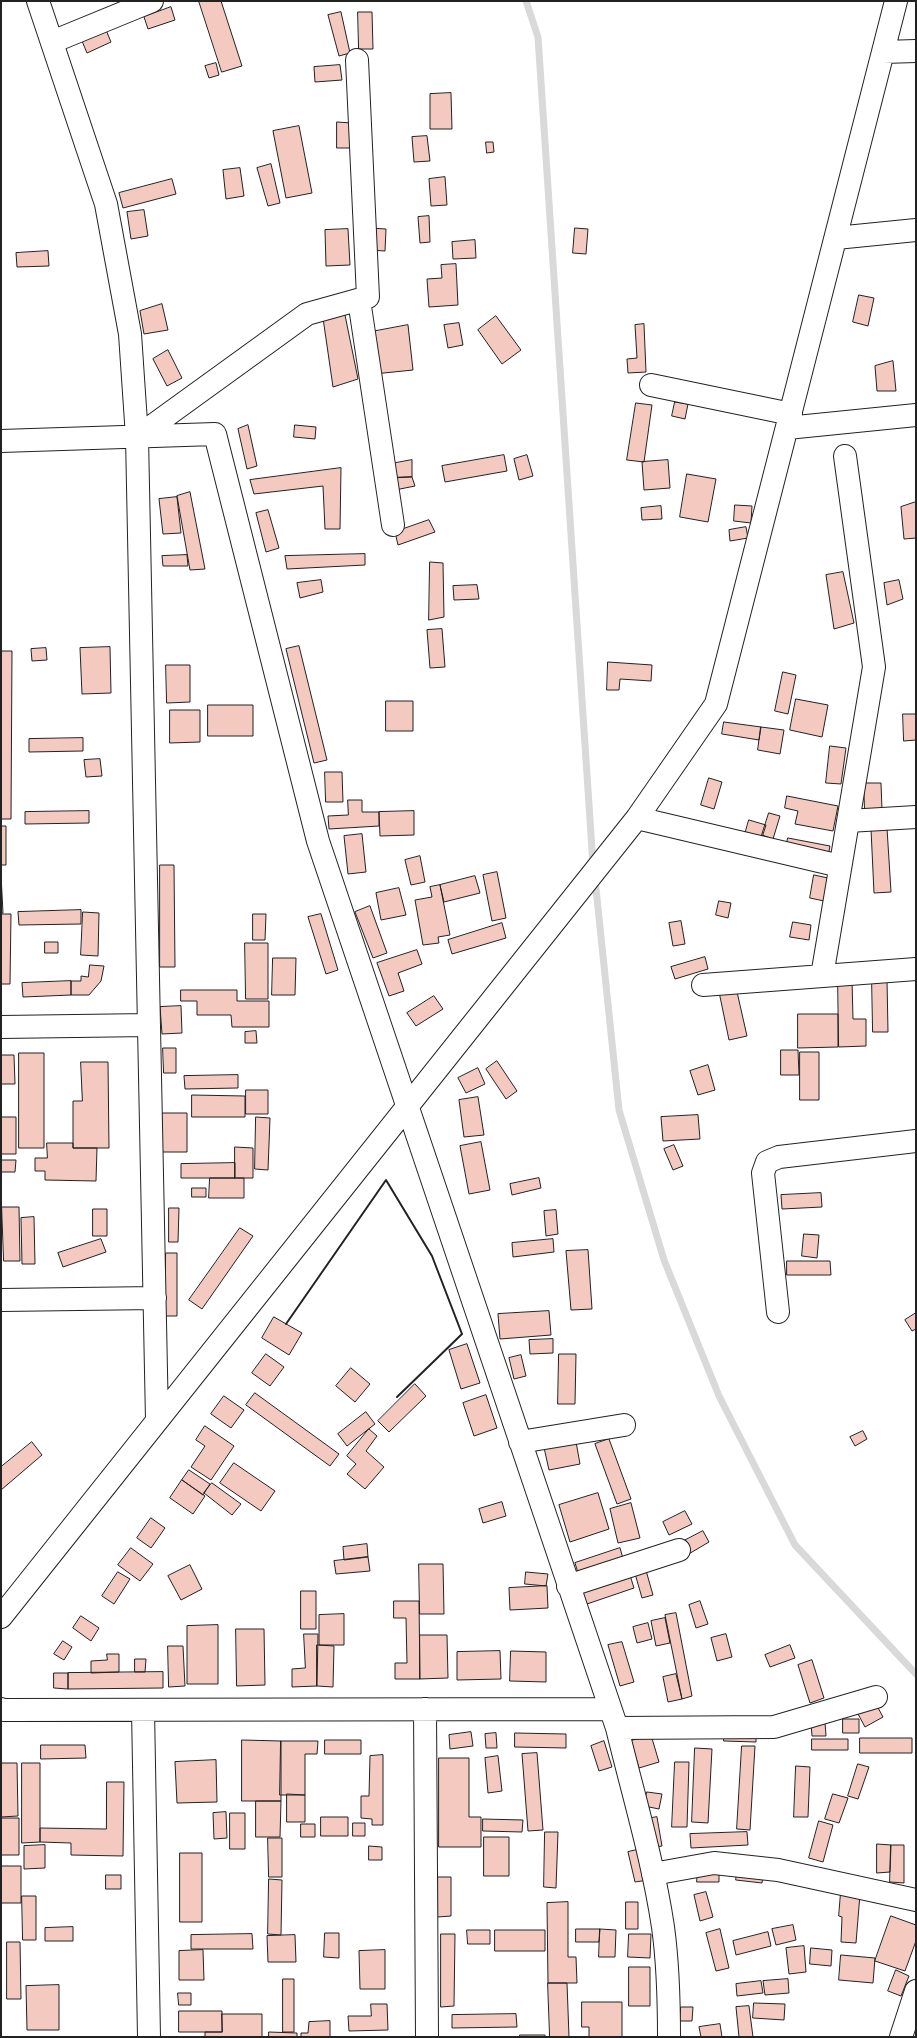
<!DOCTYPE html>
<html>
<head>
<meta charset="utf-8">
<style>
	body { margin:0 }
	#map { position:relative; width:917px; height:2038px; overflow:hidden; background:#fff; font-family:"Space Grotesk",sans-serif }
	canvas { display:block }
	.frame { position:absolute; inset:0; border:2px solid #222; pointer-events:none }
</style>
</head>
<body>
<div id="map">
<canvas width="917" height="2038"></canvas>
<div class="frame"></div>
</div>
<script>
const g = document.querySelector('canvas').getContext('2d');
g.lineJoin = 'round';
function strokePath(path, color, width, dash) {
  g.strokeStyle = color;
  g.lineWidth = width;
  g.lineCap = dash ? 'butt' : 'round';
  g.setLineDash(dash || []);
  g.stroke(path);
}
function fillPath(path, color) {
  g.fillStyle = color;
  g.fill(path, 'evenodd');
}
const stream = new Path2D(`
	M526,1l12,36 55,828
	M595,879l24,231 45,150 55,136 76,149 121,129`);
const building = new Path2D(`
	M199,1h22l21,65 -20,6z
	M171,7l4,13 -27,9 -4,-12z
	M341,12l9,41 -11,3 -11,-41z
	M358,12h14l1,37h-14z
	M106,30l5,12 -24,11 -5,-12z
	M216,63l3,12 -10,3 -4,-12z
	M340,65l2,15 -27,2 -1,-15z
	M451,93l1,36h-22v-35z
	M337,122l15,1v25h-15z
	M299,126l13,67 -26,5 -13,-67z
	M427,136l3,25 -16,1 -2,-25z
	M486,142h7l1,10 -7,1z
	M271,164l9,39 -12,3 -11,-38z
	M240,168l4,28 -18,3 -3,-29z
	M445,177l2,28 -16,1 -2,-27z
	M172,179l4,15 -53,14 -4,-15z
	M144,210l4,26 -17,3 -4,-27z
	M429,216l1,26 -10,1 -2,-26z
	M370,228l16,1 -1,22 -16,-1z
	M575,228l13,1 -2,25 -13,-1z
	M348,229l2,36 -24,1 -1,-36z
	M475,240l1,18 -23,1 -1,-17z
	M48,251l1,15 -32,1 -1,-14z
	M456,264l2,41 -29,2 -2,-28 15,-1 -1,-13z
	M859,295l15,3 -6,28 -15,-4z
	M162,304l6,26 -24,4 -4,-23z
	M345,315l13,64 -25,8 -10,-69z
	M496,316l25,34 -19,14 -24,-34z
	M459,323l4,22 -15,3 -4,-23z
	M644,324l2,48 -18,1 -1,-14 10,-1 -2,-33z
	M408,325l5,45 -39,4 -3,-42z
	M168,350l14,28 -15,8 -14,-27z
	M893,361l3,30h-19l-2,-25z
	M675,402l13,2 -3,15 -13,-3z
	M636,403l16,2 -8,57 -17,-2z
	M248,425l9,41 -10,3 -9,-40z
	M295,425l21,2 -1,12 -21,-2z
	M504,455l3,16 -62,11 -3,-16z
	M527,455l6,21 -14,4 -5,-21z
	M412,460v17l-22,1 -5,-13z
	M668,460l2,28 -26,2 -2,-28z
	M341,468l-1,61h-15l-2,-43 -69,8 -4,-14z
	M687,474l29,5 -8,43 -28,-5z
	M412,477l3,9 -25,5v-13z
	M190,492l15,77 -15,1 -13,-74z
	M177,497l4,36 -18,1 -4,-35z
	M916,502v36l-12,1 -3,-32z
	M735,505l17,1 -1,17 -17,-2z
	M661,506l1,13 -20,1 -1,-12z
	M268,510l11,38 -13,4 -10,-39z
	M429,520l6,12 -37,13 -3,-13z
	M746,527l2,11 -18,3 -1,-11z
	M365,554v11l-78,4 -2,-13z
	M187,555l1,11h-25l-1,-10z
	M430,562l13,1 1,54 -15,3z
	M843,572l11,51 -20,6 -8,-54z
	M321,580l2,12 -23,6 -3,-15z
	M899,580l4,19 -16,6 -3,-22z
	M477,585l2,14 -25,1 -1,-14z
	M442,629l3,38 -15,1 -3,-38z
	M299,646l28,114 -13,3 -28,-114z
	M110,647l1,46 -29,1 -2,-46z
	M46,648l1,12 -15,1 -1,-12z
	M1,651h11l-1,168h-10z
	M608,662l44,3 -1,16 -31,-2 -1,11h-12z
	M166,665h24v37l-23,1z
	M783,672l13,3 -8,39 -13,-3z
	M796,699l32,6 -6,32 -32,-7z
	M386,701h27v30h-27z
	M208,705h45v31h-45z
	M170,710h30v32l-30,1z
	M903,714h13v26l-12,1z
	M724,722l37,5 -2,13 -37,-6z
	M761,727l23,3 -4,24 -22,-4z
	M83,738v13l-54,1v-13z
	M830,746l16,2 -5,36 -15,-1z
	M100,759l2,17 -16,1 -2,-17z
	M325,772h17l1,30h-17z
	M709,778l13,4 -8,27 -13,-4z
	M864,783h17l1,27 -17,1z
	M787,796l51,10 -5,25 -38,-7 3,-13 -13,-3z
	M348,800h14v12h17v14l-50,3 -1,-13 20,-1z
	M89,811v12l-64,1v-12z
	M414,811v24l-34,1 -1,-24z
	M769,813l11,3 -7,23 -11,-4z
	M749,820l17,5 -8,25 -16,-5z
	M1,826h5v39h-5z
	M887,828l4,64 -17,1 -3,-64z
	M362,834l4,38 -18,2 -4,-38z
	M788,838l42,8 -3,16 -42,-9z
	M420,856l5,26 -14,3 -6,-25z
	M160,865h14l1,102h-15z
	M497,872l9,46 -14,3 -9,-46z
	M1,875l2,38h-2z
	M814,875l14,3 -4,23 -14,-3z
	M475,876l5,17 -36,9 -4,-17z
	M440,885l10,50 -12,2 1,6 -16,2 -8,-45 17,-3 -2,-10z
	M399,888l7,27 -25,5 -5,-27z
	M719,901l12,2 -3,15 -12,-3z
	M370,906l17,47 -14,5 -18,-46z
	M81,910v14l-62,1 -1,-13z
	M83,912l16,1 -1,43 -17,-1z
	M1,914h10l-1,70h-9z
	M253,914h13l-1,26h-12z
	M321,914l17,56 -12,4 -18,-57z
	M681,921l4,23 -12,2 -4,-23z
	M793,922l18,3 -2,15 -19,-3z
	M502,923l4,15 -54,16 -4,-14z
	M45,942h13v11h-13z
	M245,943h23v56h-22z
	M417,950l5,14 -24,9 6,18 -15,5 -12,-33z
	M705,957l3,12 -33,10 -4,-12z
	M273,958h23l-1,37h-23z
	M90,965l14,1 -3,15 -12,14h-18v-14h10v-5l7,1z
	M838,980h14l1,39h13v27l-27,1z
	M872,980h15l1,52h-15z
	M71,981v14l-48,2 -1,-14z
	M735,983l12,53 -18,4 -11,-53z
	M181,990h56v11h32v26h-37l-1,-12h-34v-14h-16z
	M434,996l9,13 -27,17 -9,-13z
	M181,1006l1,27 -20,1 -2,-27z
	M798,1014h40v33l-40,1z
	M256,1031l1,12h-12v-11z
	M163,1048h13v25h-12z
	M781,1050h17l1,25h-18z
	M800,1052h19v48h-19z
	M19,1053h25v95h-25z
	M1,1055h13l1,29h-14z
	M497,1061l20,30 -11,8 -20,-30z
	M81,1062h27l1,86h-36v-47h9z
	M708,1065l7,25 -17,5 -8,-24z
	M478,1068l7,16 -19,9 -8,-15z
	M238,1075v13l-53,1 -1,-13z
	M246,1090h22v24h-22z
	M192,1095l53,1v21h-53z
	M478,1097l6,38 -20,2 -5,-37z
	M162,1113h25v39h-24z
	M698,1115l2,24 -37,2 -2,-24z
	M1,1117h15v37h-15z
	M256,1117l14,1 -2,52 -13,-1z
	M481,1142l9,48 -21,4 -9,-48z
	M47,1143h26v5h24l-1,33 -51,-1v-9h-10v-13h12z
	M674,1145l9,21 -10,4 -9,-21z
	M235,1147l18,1v30h-18z
	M1,1160h15l-1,12h-14z
	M235,1163v15h-54v-14z
	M210,1178h34v20h-35z
	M539,1178l2,10 -29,7 -2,-11z
	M192,1188h14v9h-14z
	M821,1193l1,14 -40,2 -1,-14z
	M2,1207h17l1,54h-16z
	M169,1208h10l-1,34h-9z
	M93,1209h14v27h-14z
	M556,1210l2,24 -12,2 -2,-25z
	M34,1217l1,47h-13l-1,-46z
	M240,1228l13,8 -51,73 -13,-9z
	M804,1234l15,1 -2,23 -15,-2z
	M101,1239l5,13 -43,15 -5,-14z
	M553,1239l1,13 -41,5 -1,-14z
	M588,1250l4,59 -21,1 -5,-59z
	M166,1253h11v63h-12z
	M787,1261h43l1,14h-44z
	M549,1311l2,24 -51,4 -2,-25z
	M916,1313v16l-4,2 -7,-11z
	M274,1317l28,16 -13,22 -27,-17z
	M553,1339v14l-23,1 -1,-14z
	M467,1344l13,39 -19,6 -12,-39z
	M266,1354l18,13 -14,19 -18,-13z
	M559,1354h17l-1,50h-17z
	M521,1355l5,21 -12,3 -5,-21z
	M351,1368l19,16 -15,18 -19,-16z
	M415,1384l11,12 -37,36 -11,-11z
	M255,1393l84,61 -9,12 -84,-61z
	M486,1395l11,33 -23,8 -11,-33z
	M224,1396l20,14 -13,18 -20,-14z
	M366,1412l9,12 -28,22 -9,-12z
	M205,1426l29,20 -23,34 -20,-13 14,-21 -9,-6z
	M369,1429l8,7 -11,15 18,16 -19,22 -18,-15 9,-10 -9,-8z
	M863,1431l4,8 -12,7 -5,-9z
	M575,1436l5,28 -31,6 -6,-27z
	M609,1439l22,60 -14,5 -22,-60z
	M32,1442l10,13 -41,35v-23z
	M234,1463l41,28 -14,20 -41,-28z
	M189,1470l21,14 -7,11 -21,-15z
	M182,1480l23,16 -12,18 -23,-16z
	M212,1483l29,21 -9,11 -28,-22z
	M598,1493l11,36 -39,13 -11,-37z
	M502,1502l4,14 -23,7 -4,-14z
	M631,1503l9,35 -22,5 -8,-34z
	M685,1511l7,13 -23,11 -6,-13z
	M151,1518l14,10 -14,20 -14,-10z
	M703,1531l6,11 -22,13 -7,-12z
	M367,1544l1,13 -24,3 -1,-13z
	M131,1548l22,16 -13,17 -22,-16z
	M620,1548l4,14 -45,14 -4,-13z
	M368,1557l2,14 -34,3 -2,-13z
	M419,1564h24l1,50h-24z
	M190,1565l12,24 -21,11 -13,-24z
	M645,1567l8,28 -11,3 -8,-28z
	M118,1572l12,7 -16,25 -12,-8z
	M526,1572l22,2 -2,12 -21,-2z
	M629,1572l5,16 -50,17 -5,-16z
	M547,1586l1,22 -38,2 -1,-22z
	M301,1591h15v38h-15z
	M394,1601h25l1,78h-25v-16h12l-1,-45h-12z
	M700,1601l8,23 -12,4 -7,-23z
	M676,1613l16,83 -10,3 -17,-84z
	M344,1614v31h-25v-30z
	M81,1616l18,12 -8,13 -18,-13z
	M665,1618l5,25 -14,3 -5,-25z
	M648,1623l4,16 -15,4 -4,-16z
	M218,1625v59h-31v-58z
	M236,1629h28l1,56 -28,1z
	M304,1634h14l-1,52 -25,1v-18l13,-1z
	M726,1634l6,23 -15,4 -6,-23z
	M420,1635h27l1,43 -28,1z
	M63,1641l9,6 -8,13 -10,-6z
	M622,1642l12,40 -14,4 -12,-41z
	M317,1645l17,1 -1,41 -16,-1z
	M790,1645l5,13 -25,9 -5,-12z
	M168,1646h15l2,40 -16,1z
	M500,1651l1,28 -44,1v-28z
	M511,1651l35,1v30l-36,-1z
	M107,1654h12v18l-28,1v-12l16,-1z
	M135,1659h11l-1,13h-10z
	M812,1660l12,38 -14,5 -12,-38z
	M163,1672v16l-95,1v-16z
	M54,1673h14v16l-14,-1z
	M676,1674l6,25 -14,3 -5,-25z
	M876,1704l7,13 -18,10 -7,-13z
	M843,1719h16v14h-16z
	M825,1722l1,14h-14l-1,-13z
	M724,1729l32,1v12l-32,-1z
	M471,1732l2,14 -23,3 -1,-14z
	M496,1733l1,15h-11l-1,-14z
	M515,1733l51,1v14l-51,-1z
	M651,1735l8,27 -20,6 -8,-27z
	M860,1738h52v15h-52z
	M812,1739h36v11h-36z
	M242,1740l39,1v60h-39z
	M325,1740h36v14h-36z
	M281,1741h37l-1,13h-12v41h-25z
	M604,1741l8,26 -13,4 -8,-25z
	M41,1745h44l1,13 -45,1z
	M742,1746h13l-5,84 -13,-1z
	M695,1748l17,1 -4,74 -16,-1z
	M537,1753l6,77 -15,1 -6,-77z
	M383,1755v70h-11v-6l-11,-1v-22h8l1,-40z
	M498,1756l4,35 -14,2 -3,-35z
	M439,1758h30v59h12v30h-42z
	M216,1760l1,42 -40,1 -2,-41z
	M675,1762h14l-2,65h-15z
	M1,1763h16l1,53 -17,1z
	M22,1763h18v79l-18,1z
	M858,1764l11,3 -11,32 -10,-3z
	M796,1766l14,1 -2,50h-14z
	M107,1782h17l-1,74 -52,-1v-12l-31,-1v-14l66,1z
	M647,1792l15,2 -3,15 -15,-3z
	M287,1794l18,1v27h-18z
	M833,1794l15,4 -9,25 -14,-4z
	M256,1801h25l-1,36h-24z
	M226,1812l1,26 -13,1 -1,-26z
	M230,1813h15v36h-15z
	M321,1817h27v19h-27z
	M657,1817l5,29 -12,2 -4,-29z
	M1,1818h18v37h-18z
	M483,1819l40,1 -1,12 -39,-1z
	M819,1821l14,4 -10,37 -14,-4z
	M353,1823h12v13h-12z
	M301,1824h14v13h-14z
	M545,1832h13l-2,56 -12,-1z
	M747,1832l1,13 -57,3 -1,-14z
	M484,1837h25v39h-25z
	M268,1838h14v39h-13z
	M877,1844l14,1 -1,27 -13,1z
	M45,1845v23l-21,1v-23z
	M891,1845h13v38l-14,-1z
	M369,1846l13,1v13h-13z
	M641,1849l7,31 -13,2 -7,-30z
	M180,1853h22v69h-22z
	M1,1866h20v37h-20z
	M738,1866l26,3 -2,14 -26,-3z
	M698,1869h21v13h-22z
	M106,1875h15v14h-15z
	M438,1877h13v39l-13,1z
	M269,1879l13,1 -1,55 -13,-1z
	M706,1892l7,25 -13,4 -6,-26z
	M841,1892l19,2 -4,49 -15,-1 1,-25 -3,-1z
	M22,1896h14v44h-13z
	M568,1902v55h8l1,26h-29l-1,-80z
	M626,1902h12v27h-12z
	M891,1916l25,9v16l-11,30 -30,-10z
	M793,1925l3,15 -20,5 -4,-16z
	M73,1927v14h-28v-13z
	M576,1929h24l-1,13h-23z
	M600,1929l16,1 -1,27h-16z
	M720,1929l9,39 -13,3 -10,-38z
	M467,1930h23v14h-22z
	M495,1930h50v21h-50z
	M768,1932l3,14 -35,9 -3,-14z
	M325,1933h14v25l-15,-1z
	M252,1934l1,15h-62v-14z
	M441,1934h14l-1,72 -13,1z
	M629,1934h22l-1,24 -22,-1z
	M295,1935l1,27h-28l-1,-26z
	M7,1942h13l1,57h-14z
	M804,1946l2,26 -17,2 -3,-26z
	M811,1948l21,2 -1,16 -21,-2z
	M203,1950l1,30h-25v-29z
	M385,1950v39h-25l-1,-38z
	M841,1955l34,3 -2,25 -34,-3z
	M629,1967h21v39h-21z
	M896,1970l13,6 -8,20 -13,-5z
	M283,1979h11v53h-11z
	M788,1979l1,14 -24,2 -2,-14z
	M761,1981l2,12 -26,3 -1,-12z
	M548,1983h19l2,54h-19z
	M59,1985v45h-32l-1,-44z
	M178,1993h13v12h-12z
	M582,2002h40v35h-33v-10h-7z
	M754,2003l31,1 -1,16 -31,-2z
	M371,2004h16l1,26 -39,1 -1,-15h23z
	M749,2006l4,31h-14l-3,-30z
	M681,2007h12l-1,14h-12z
	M179,2011h43v21h-43z
	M222,2014h40v23h-57v-5h17z
	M516,2014l1,13 -65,1v-13z
	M330,2021v16h-29v-4h7l1,-11z
	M720,2024l2,13h-21l-2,-10z
	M269,2032l28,1v4h-28z
	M520,2035h25v2h-25z`);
const minor = new Path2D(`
	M38,1l68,203 24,130 7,103 20,983
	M52,42l100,-41
	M883,52l33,-1
	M836,238l80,-8
	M359,300l34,225
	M651,385l140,29
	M787,428l129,-13
	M137,437l170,-123 61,-17 -11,-237
	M1,441l214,-7 103,407 299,887c16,66 36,132 46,199 5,36 6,74 6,110
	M637,818l203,48
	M848,821l68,-4
	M822,976l52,-309 -29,-211
	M703,985l213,-16
	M1,1027l148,-2
	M1,1300l154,-2
	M778,1312l-15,-139 4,-11 12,-5 137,-16
	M520,1442l104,-17
	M568,1586l111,-36
	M1,1617l636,-799 79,-114 180,-703
	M1,1709l2,1 607,-1
	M425,1709l2,328
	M143,1710l6,327
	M617,1728l157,-1 102,-30
	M653,1874l61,-11 64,7 138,30
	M901,2037l15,-46`);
const wall = new Path2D(`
	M286,1324l100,-144 46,76 30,78 -65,63`);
strokePath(stream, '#d9d9d9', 7);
fillPath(building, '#f3c9c0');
strokePath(building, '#222', 1);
strokePath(minor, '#222', 24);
strokePath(minor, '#fff', 22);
strokePath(wall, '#222', 2);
</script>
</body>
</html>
